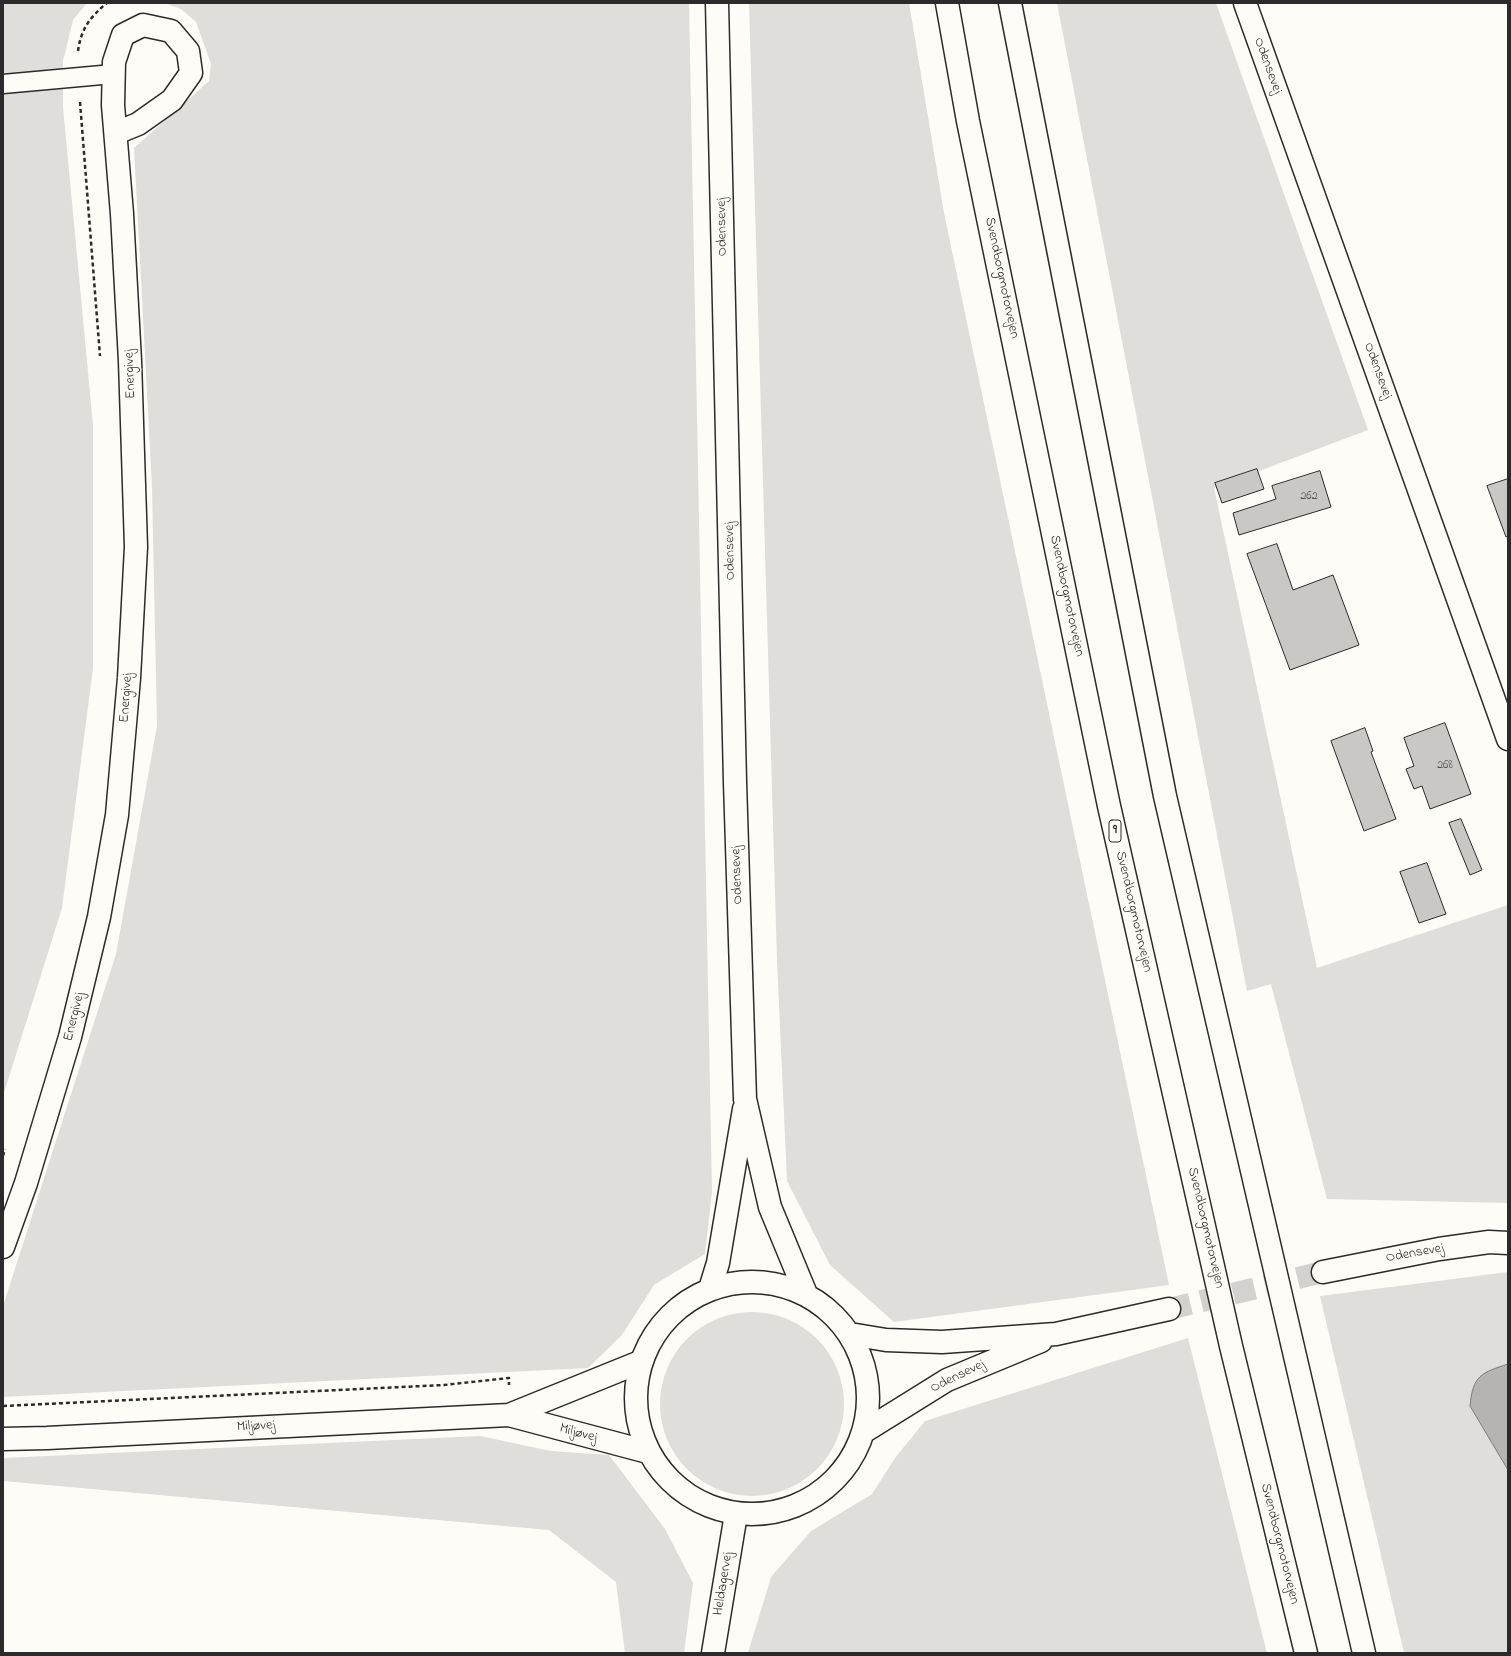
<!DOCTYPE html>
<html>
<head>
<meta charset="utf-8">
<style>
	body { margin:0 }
	#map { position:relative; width:1511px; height:1656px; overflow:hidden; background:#fdfcf7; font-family:"Indie Flower",sans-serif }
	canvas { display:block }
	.frame { position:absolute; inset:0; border:4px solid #2b2b2b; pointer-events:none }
</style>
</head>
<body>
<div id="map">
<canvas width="1511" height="1656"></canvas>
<div class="frame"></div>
</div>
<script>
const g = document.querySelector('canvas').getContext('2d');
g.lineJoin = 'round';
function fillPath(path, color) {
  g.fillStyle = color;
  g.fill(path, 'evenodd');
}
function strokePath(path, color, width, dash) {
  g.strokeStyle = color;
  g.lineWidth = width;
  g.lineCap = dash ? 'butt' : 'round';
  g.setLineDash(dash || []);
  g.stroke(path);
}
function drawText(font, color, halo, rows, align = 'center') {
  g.font = font + ' "Indie Flower",sans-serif';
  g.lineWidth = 3;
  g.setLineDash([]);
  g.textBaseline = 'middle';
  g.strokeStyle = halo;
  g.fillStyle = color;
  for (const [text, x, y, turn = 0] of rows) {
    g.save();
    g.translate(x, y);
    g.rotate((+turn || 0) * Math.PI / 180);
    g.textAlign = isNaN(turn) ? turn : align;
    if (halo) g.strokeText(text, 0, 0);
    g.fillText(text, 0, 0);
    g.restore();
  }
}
const green = new Path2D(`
	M3,3h84l-14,17 -10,41v46l30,318v243l-31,240 -59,188z
	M164,3h525l23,1189 -7,62 -51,31 -32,50 -34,33 -585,29v-91l113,-352 41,-228 -5,-239 -18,-339 75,-67 2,-17 -15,-42 -15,-13z
	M749,3h160l35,210 225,1072 -275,37 -64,-57 -43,-84 -10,-220z
	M1057,3h159l152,427 -154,58 103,480 191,-63v298l-181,-4 -56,-215 -24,7z
	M1508,1272v381h-104l-84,-357z
	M660 1404a92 92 0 1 1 184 0a92 92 0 1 1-184 0Z
	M1188,1338l79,315h-519l23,-76 40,-46 61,-37 23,-36 30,-37z
	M480,1436l71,15 58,4 56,74 28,54 -9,70h-59l-9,-71 -67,-52 -546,-49v-23z`);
const water = new Path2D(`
	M1508,1364v106l-38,-64c3,-31 11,-33 38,-42z`);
const building = new Path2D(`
	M1257,469l7,20 -42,14 -7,-20z
	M1320,471l11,36 -92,28 -6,-22 43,-14 -4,-13z
	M1508,479v57l-2,1 -19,-51z
	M1277,544l16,46 40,-15 26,70 -69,25 -43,-116z
	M1445,723l26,71 -41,15 -8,-23 -8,3 -8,-20 8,-3 -10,-28z
	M1365,728l8,23 -2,1 25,67 -32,12 -33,-90z
	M1461,819l21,51 -12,5 -21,-52z
	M1427,863l19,51 -27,9 -19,-51z`);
const secondaryTunnel = new Path2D(`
	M1169,1309l154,-37`);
const path = new Path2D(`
	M78,51c3,-22 12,-34 29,-48
	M80,102l20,254
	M3,1156l2,-7
	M3,1406l441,-21 65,-7v7`);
const service = new Path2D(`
	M3,84l110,-10`);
const minor = new Path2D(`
	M1245,3l263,736
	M3,1247l23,-64 44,-146 29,-120 18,-102 12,-137 7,-131 -6,-186 -8,-147 -9,-109 1,-43 9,-27 20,-10 28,6 17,20 3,22 -19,27 -34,24 -22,9
	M509,1415l131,-53
	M3,1439l44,-1 462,-23 139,37`);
const tertiary = new Path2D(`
	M713,1653l23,-139`);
const secondary = new Path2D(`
	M717,3l18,779 10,317 25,108 36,87
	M1323,1272l116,-23 50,-7 19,1
	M636 1398a116 116 0 1 1 232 0a116 116 0 1 1-232 0Z
	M710,1289l8,-26 26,-154
	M850,1334l36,6 56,2 114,-8 113,-25
	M865,1431l82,-51 94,-39`);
const motorway = new Path2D(`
	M947,3l21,118 141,685 122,540 75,307
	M1010,3l155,793 199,857`);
const numberNames = [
	["262",1309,497],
	["268",1445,766]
];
const shields = [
	[1115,831,12]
];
const shieldNames = [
	["9",1115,831]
];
const streetNames = [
	["Odensevej",1267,66,70],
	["Odensevej",723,227,-91],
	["Svendborgmotorvejen",1001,278,78],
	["Odensevej",1377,371,70],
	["Energivej",131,374,-92],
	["Odensevej",731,551,-91],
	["Svendborgmotorvejen",1066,596,78],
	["Energivej",127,698,-86],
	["Odensevej",738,875,-92],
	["Svendborgmotorvejen",1133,912,77],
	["Energivej",75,1017,-76],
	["Svendborgmotorvejen",1205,1228,77],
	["Odensevej",1415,1254,-10],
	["Odensevej",958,1377,-26],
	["Miljøvej",256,1427,-3],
	["Miljøvej",578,1434,15],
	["Svendborgmotorvejen",1279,1544,76],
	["Heldagervej",724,1584,-81]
];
fillPath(green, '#dfdeda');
fillPath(water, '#b5b4b1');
strokePath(water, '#7e7d7b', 1);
fillPath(building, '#c9c8c4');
strokePath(building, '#2b2b2b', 1);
strokePath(secondaryTunnel, '#d3d2ce', 22, [22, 11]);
strokePath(service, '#2b2b2b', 21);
strokePath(minor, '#2b2b2b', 25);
strokePath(tertiary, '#2b2b2b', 25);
strokePath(secondary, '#2b2b2b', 25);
strokePath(motorway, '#2b2b2b', 25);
strokePath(path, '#2b2b2b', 2.5, [4, 3]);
strokePath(service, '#fdfcf7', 18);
strokePath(minor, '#fdfcf7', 22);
strokePath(tertiary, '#fdfcf7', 22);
strokePath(secondary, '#fdfcf7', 22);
strokePath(motorway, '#fdfcf7', 22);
drawText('12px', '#525251', null, numberNames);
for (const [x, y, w] of shields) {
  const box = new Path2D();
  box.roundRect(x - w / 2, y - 11, w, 22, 3);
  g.fillStyle = '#fdfcf7';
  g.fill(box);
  strokePath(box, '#2b2b2b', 1);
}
drawText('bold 13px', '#2b2b2b', null, shieldNames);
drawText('14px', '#2b2b2b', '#fdfcf7', streetNames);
</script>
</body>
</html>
